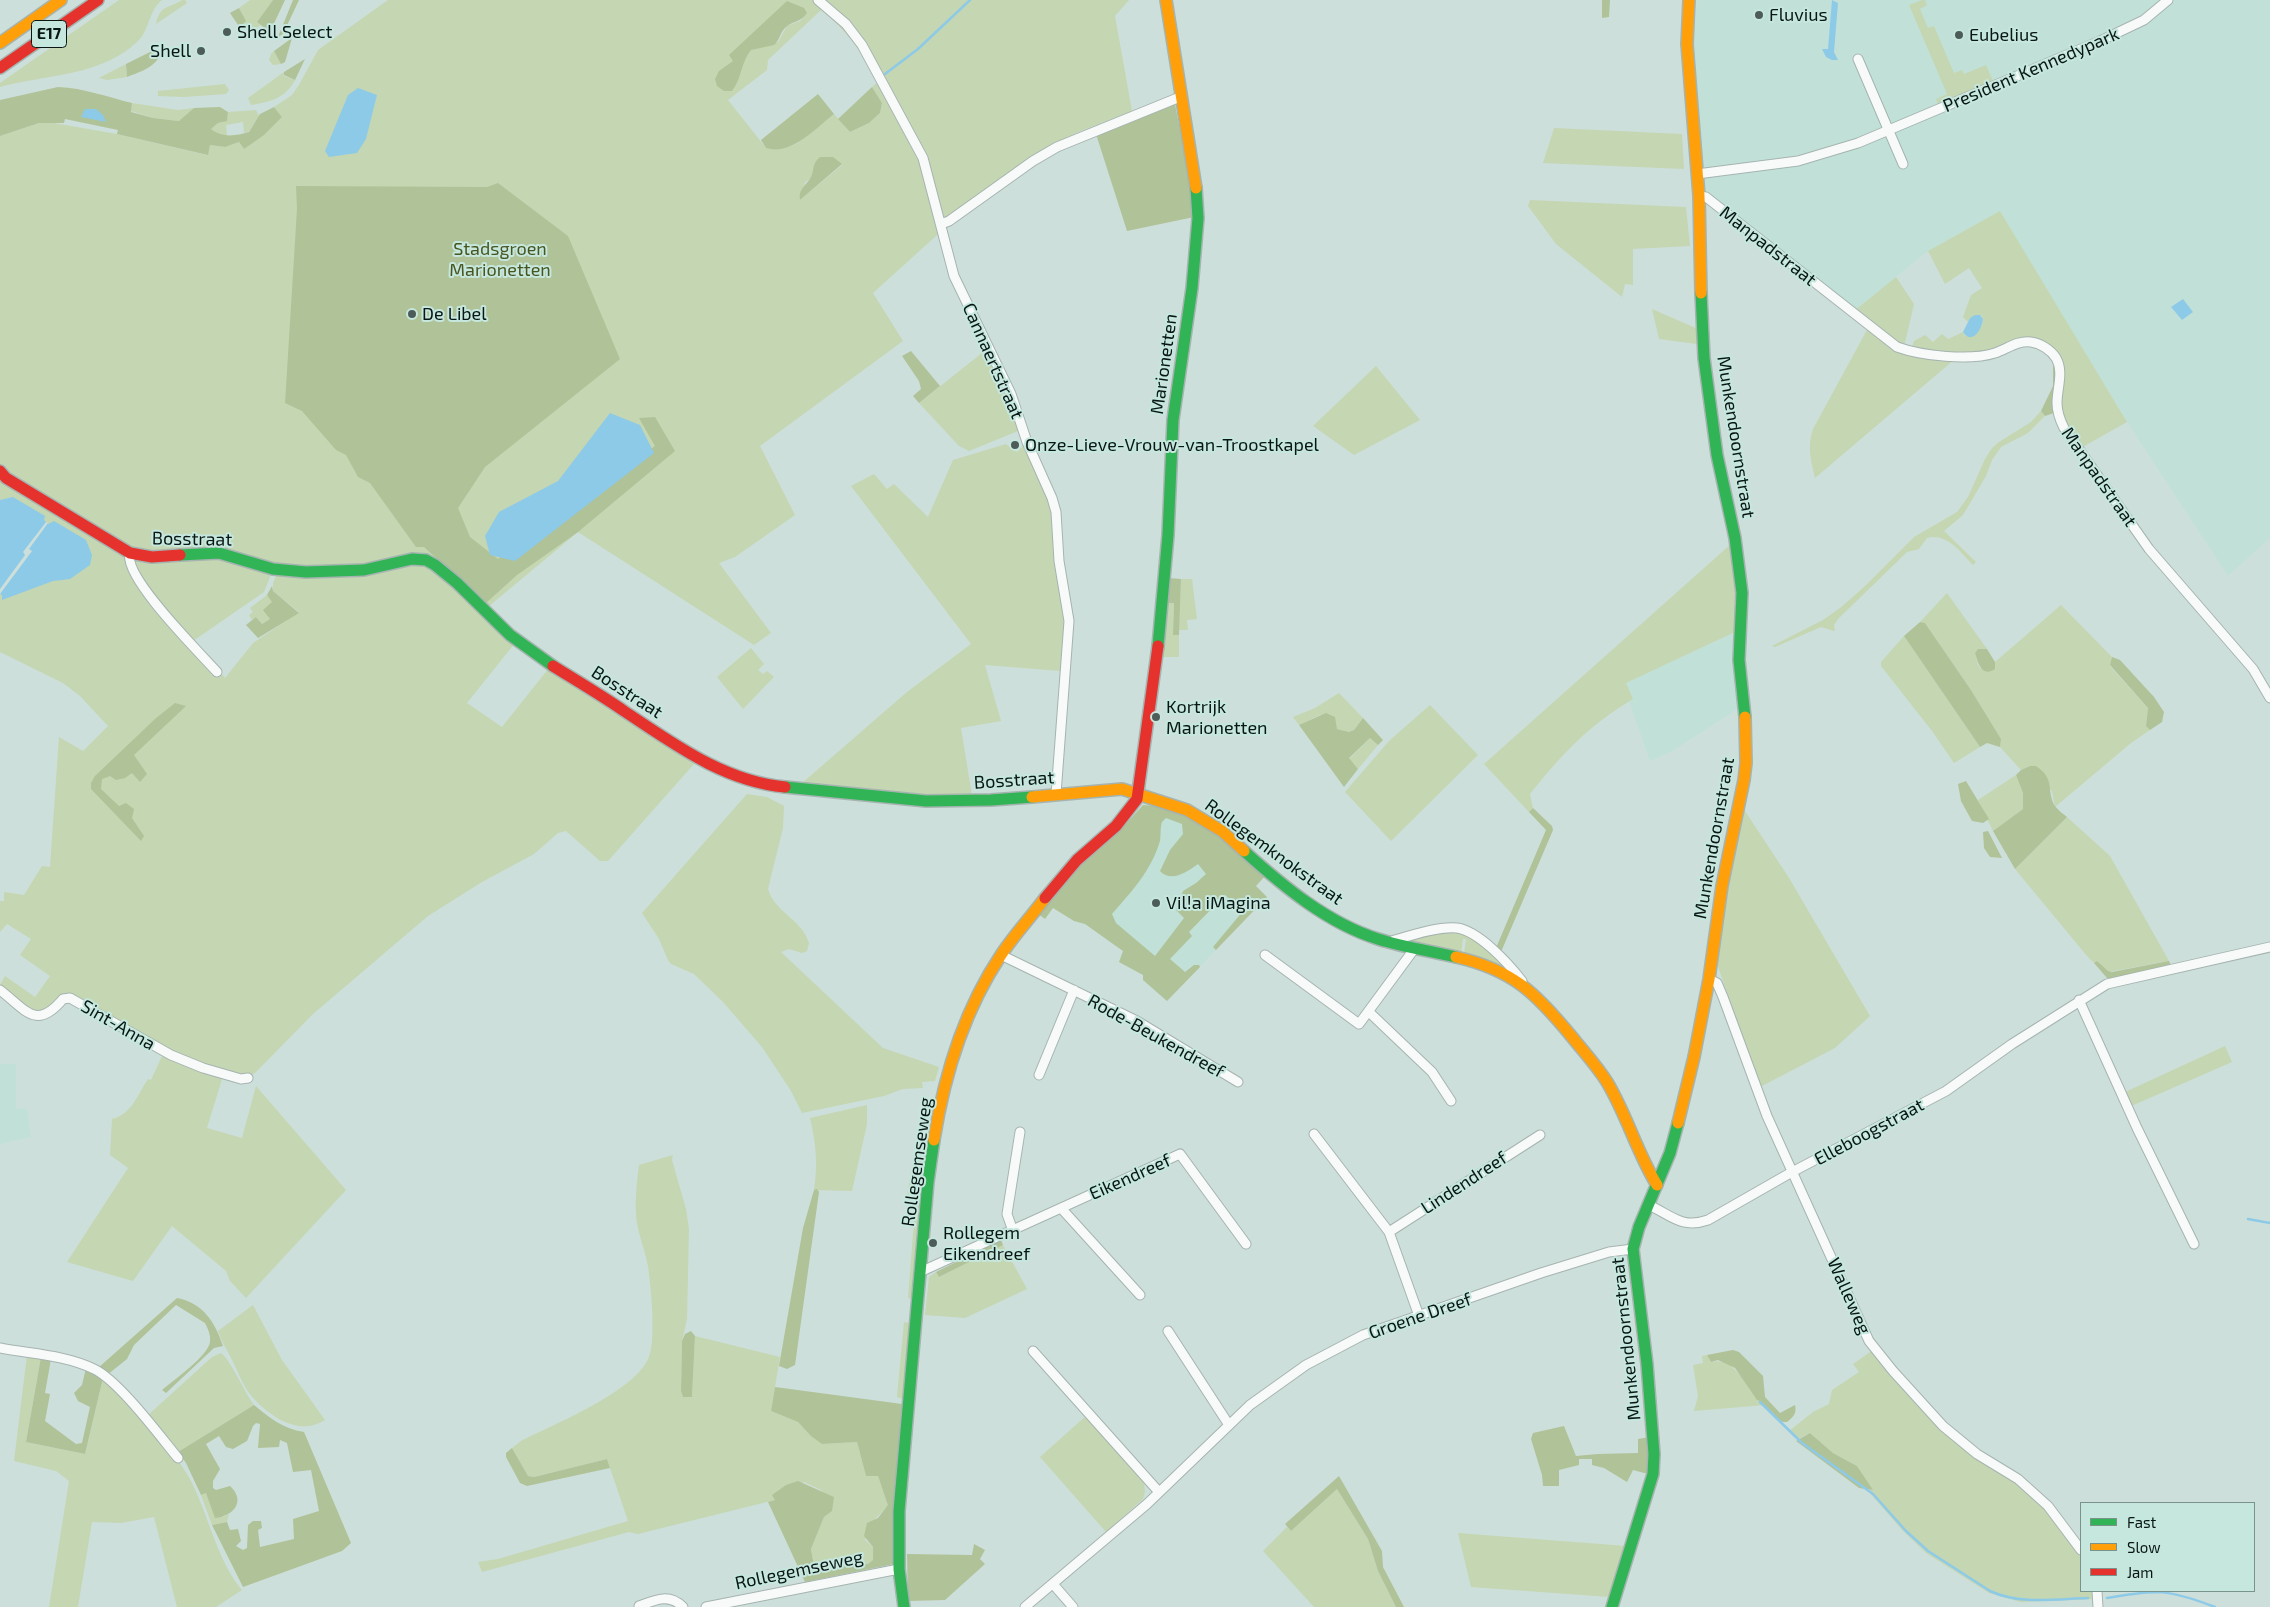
<!DOCTYPE html>
<html>
<head>
<meta charset="utf-8">
<style>
	body { margin:0 }
	#map { position:relative; width:2270px; height:1607px; overflow:hidden; background:#cddfda; font-family:"Exo 2",sans-serif }
	canvas { display:block }
	.legend { position:absolute; left:2080px; top:1502px; width:175px; height:90px; box-sizing:border-box; background:#c5e7de; border:1px solid #7a938d; margin:0; padding:6px 9px; list-style:none; font-size:15px; color:#091613 }
	.legend li { display:flex; align-items:center; gap:10px; height:25px }
	.legend b { width:25px; border:1px solid #7a938d }
</style>
</head>
<body>
<div id="map">
<canvas width="2270" height="1607"></canvas>
<ul class="legend">
<li><b style="height:6px;background:#30b455"></b>Fast</li>
<li><b style="height:6px;background:#ff9f0a"></b>Slow</li>
<li><b style="height:6px;background:#e5322d"></b>Jam</li>
</ul>
</div>
<script>
const g = document.querySelector('canvas').getContext('2d');
g.lineJoin = 'round';
function fillPath(path, color) {
  g.fillStyle = color;
  g.fill(path, 'evenodd');
}
function strokePath(path, color, width, dash) {
  g.strokeStyle = color;
  g.lineWidth = width;
  g.lineCap = dash ? 'butt' : 'round';
  g.setLineDash(dash || []);
  g.stroke(path);
}
function drawText(font, color, halo, rows, align = 'center') {
  g.font = font + ' "Exo 2",sans-serif';
  g.lineWidth = 4;
  g.setLineDash([]);
  g.textBaseline = 'middle';
  g.strokeStyle = halo;
  g.fillStyle = color;
  for (const [text, x, y, turn = 0] of rows) {
    g.save();
    g.translate(x, y);
    g.rotate((+turn || 0) * Math.PI / 180);
    g.textAlign = isNaN(turn) ? turn : align;
    if (halo) g.strokeText(text, 0, 0);
    g.fillText(text, 0, 0);
    g.restore();
  }
}
const built = new Path2D(`
	M1697,0h573v538l-42,38 -101,-154 -127,-210 -72,39 -74,60 -151,-124 -10,-139z
	M1737,631l2,77 -65,42 -24,11 -21,-59 4,-3 -7,-16z
	M1143,805l13,1 110,69 -10,11 11,11 -100,104 -24,-21v-5l-24,-13 4,-11 -38,-27 -11,-3 50,-95z
	M0,1064h16v45l11,-1 4,29 -31,7z`);
const green = new Path2D(`
	M119,0h43c-14,11 -12,31 -25,42 -38,35 -90,32 -137,45v-4z
	M182,0h3l2,3 -31,21c4,-20 13,-15 26,-24z
	M250,0h23l-16,22 4,3 -12,8c-5,-9 -4,-16 -10,-25z
	M388,0h741l-14,16 17,95 -56,22 -36,19 -30,20 -57,43 -17,21 -63,57 30,48 -143,105 35,69 -60,42 -16,6 52,70 -17,12 -176,-113 -90,75 27,36 -48,60 35,24 47,-59 145,96 -86,97h-8l-34,-30 -8,2 -24,21 -52,28 -54,34 -115,98 -57,58 -7,5 -39,-10 -36,-13 -97,-56 -39,15 -10,-5 -28,-23 5,-9 30,21 15,-21 -30,-21 11,-16 -24,-15 -7,8v-31h4v-9l20,3 18,-29 8,1 9,-130 24,14 25,-25 -28,-30 -17,-13 -63,-31v-516l39,-13 9,-1 69,12 90,21 3,-10 15,2 14,-5 5,7 38,-32 -8,-10 18,-12 7,-10 19,-35zM821,10c26,20 42,44 57,72l-6,5 10,16 -2,10 -11,10 -19,9 -16,-18 -38,30 -30,4 -38,-48 39,-30 1,-10zM807,13l-7,8 -13,5 -9,16 -27,7 -9,15 -1,9 -8,-15zM842,164v1l-42,35 5,-18zM269,573l7,3 -3,7v8l26,21 -46,31 -28,35 -32,-37 71,-49 6,-15z
	M1922,0h3l2,5 -7,4 8,19 6,-2 20,47 8,-3 2,4 22,-9 7,16 -55,23 -2,-5 11,-5 -38,-89z
	M274,51l7,13 -8,1 -4,-5 2,-6z
	M126,64l1,13 -20,3 -8,-2z
	M284,72v4l11,4c-9,18 -25,22 -44,25l-3,-7z
	M225,84l4,6 -3,4 -42,3 -26,-1v-5z
	M132,103l46,7 16,-2 -14,13 -27,-3 -22,-7z
	M256,110l3,6 -10,15 -5,2 -1,-11 -17,3 1,10h-8l-8,-6 7,-6 5,-1 5,-6v-4z
	M1554,128l128,6 2,35 -141,-6z
	M1530,200l156,7 4,39 -57,3v36l-8,-1 -3,13 -66,-53 -28,-38z
	M2000,211l127,211 -46,26 -21,-34 2,-44 -27,-30c-45,11 -78,18 -123,7l2,-6 11,-6 8,7 9,-8 6,5 15,-7 2,4 17,-11 1,-6 -2,-4 -11,3 -2,4 -5,-5 8,-22 11,-7 -13,-20 -24,16 -17,-33z
	M1896,277l18,27 -10,43 -50,-36z
	M1652,309l46,20 -1,15 -38,-5z
	M1867,330l27,21 61,8 -140,119c-4,-17 -8,-32 -2,-49z
	M987,349l17,35 15,42 -1,5 -49,20 -10,-5 -40,-43z
	M1376,366l44,54 -66,35 -41,-29z
	M2041,411l4,5 -17,17 -27,14 -9,13 -6,16 -23,39 -19,16 32,31 -3,3c-12,-12 -26,-33 -46,-27l-8,11 -12,3 -69,67 -4,6 1,5 -1,1 -13,-4 -46,20 -3,-1 51,-26 17,-12 23,-20 51,-51 43,-25 11,-15 17,-38 7,-11 7,-6 32,-20z
	M1006,444l11,8 7,-7 26,55 14,124 -4,47 -75,-6 16,56 -40,7 11,68h-44l-127,-12 106,-92 64,-48 -120,-158 23,-12 13,15 7,-5 34,33 25,-57z
	M1731,544l5,23 1,64 -111,52 7,16c-44,26 -71,55 -103,95l3,14 -4,4 -45,-48z
	M1181,579h11l5,40 -10,1 1,10h-9z
	M1947,593l40,56h-9l-3,4 3,12 3,4h14v-7l66,-57 51,52 -2,9 38,42 -2,17 4,5 -19,13 -76,64 -3,-16 -22,-25 -9,4 -21,-23 1,-8 -30,-49 -46,-67 -5,-1z
	M267,595l6,7 -3,17 -8,5 -6,-7 -4,3 -3,-5 4,-3 -3,-4z
	M1167,603h7l-1,31 6,1v22h-17z
	M1904,636l76,111 -26,16 -22,-32 -51,-65v-4z
	M751,648l13,16 -6,6 5,4 4,-3 7,6 -31,32 -26,-32z
	M1339,693l24,25 -9,12 -5,2 -12,-3 -17,-14 -21,10 -6,-8 22,-9z
	M1430,705l48,50 -87,86 -46,-49 44,-51z
	M1370,738l8,7 -20,24 -9,-10z
	M2016,775l7,18v16l-30,22 -15,-31z
	M747,794l20,3 17,9 -1,22 -15,61c7,24 33,29 41,54l-2,8 -5,2 -13,-4 -8,3 102,96 56,19 -4,14 -13,1 1,6 -20,1 -19,7 -82,17 -11,-22 -29,-44 -39,-45 -29,-28 -23,-10 -3,-4 -9,-21 -17,-26z
	M1743,808l46,70 81,138 -35,32 -75,39 -43,-123 9,-77z
	M2067,817l43,39 59,105 -61,11 -11,-11 -3,2 -7,-7 -72,-87z
	M1448,931c25,0 44,22 62,38l-46,-15 2,-15h-3l-2,15 -31,-6 -23,-9z
	M2225,1046l7,16 -103,45 -6,-14z
	M163,1054l60,22 -16,52 35,10 14,-52 90,104 -100,108 -16,-17 -4,-10 -54,-45 -39,55 -66,-19 61,-94 -18,-13 2,-36c19,-4 26,-25 36,-40l3,1z
	M867,1105v19l-15,67 -38,-1c4,-26 2,-47 -4,-72z
	M673,1155l-1,5 14,49 3,20 -2,90 -5,22 -1,50 2,6h9l3,-61 85,21 -9,54 27,11 24,22 35,-2 9,34h12l11,29 -15,15 -9,20 8,7v13l-5,4 -16,-2 -11,4v3l-26,3 -4,-23 13,-32 8,-6 -11,-21 -17,-8 -29,18 -137,34 -9,-2 -147,40 -4,-10 20,-3 130,-38 -21,-62 -73,18 -6,-1 -16,-28 9,-7c33,-17 114,-49 128,-84 7,-18 2,-71 -1,-91 -3,-17 -11,-34 -12,-51 -1,-17 1,-34 3,-50z
	M914,1155l9,2 -12,142 -3,-1 8,-101 -9,-2z
	M1003,1245l24,44 -62,29 -40,-3 4,-38 7,-5 3,5z
	M253,1305l29,55 43,60c-27,18 -59,-6 -76,-27 -7,-10 -11,-21 -16,-31 -5,-11 -11,-19 -15,-31z
	M904,1322l5,1 -6,76 -6,-2z
	M1873,1350l20,27 100,90 26,18 31,29 31,42v35h13l1,8 -74,3 -32,-9 -63,-40 -23,-22 -35,-40 4,-1 -15,-24 -24,-13 -23,-20 -12,6 -9,-8 24,-19 16,-8 3,-14 27,-18 -6,-8z
	M221,1353c9,6 24,40 33,52l-76,47 -32,-35 66,-60z
	M27,1355l14,2 -15,85 59,12 18,-76c27,28 72,71 89,105 17,34 25,77 50,107l-26,17h-39l-23,-90 -33,6 -29,-1 -14,85h-29l20,-126 -13,-10 -42,-10z
	M1707,1355l4,7c21,-5 32,18 42,32 3,4 8,7 12,11l-71,6 4,-15 -5,-31 10,-2 -1,-7z
	M1087,1415l57,68 1,9 -2,7 -37,33 -66,-75z
	M1337,1489l31,50 10,32 18,36h-82l-51,-56 24,-24 4,4z
	M206,1493l17,24 6,-3 -2,8 -15,3 -11,-30z
	M1458,1533l168,13 -16,51 -139,-10z`);
const forest = new Path2D(`
	M273,0h12l-15,32 -13,-10z
	M293,0h6l-16,34 -5,3z
	M1602,0h8l-1,17 -7,1z
	M787,1l17,7 3,5c-6,9 -14,8 -21,14 -6,5 -6,13 -12,18l-23,5c-10,12 -9,28 -19,41h-8l-7,-5 -2,-7 4,-8 14,-10 -4,-6z
	M239,8l7,13 -6,7 -10,-15z
	M292,38l-7,24 -4,2 -7,-13z
	M154,50l7,3c-5,14 -21,19 -34,24l-1,-13z
	M305,59l-10,21 -11,-5v-3z
	M58,87c26,1 49,10 74,16l-1,9 22,6 26,3 15,-13 26,-1 8,5 -1,9 -9,2 -7,6c11,9 25,7 38,3l11,-18 14,-7 8,10 -18,18 -20,14 -5,-7 -14,5 -15,-2 -2,10 -91,-21 1,-4 -53,-11 -1,4h-25l-39,13v-36z
	M872,87l10,16 -2,10 -11,10 -19,9 -12,-13z
	M818,94l16,20c-18,14 -43,42 -68,34l-5,-8z
	M1175,104l19,100v13l-67,14 -31,-97z
	M820,157h13l9,7 -42,36c-2,-10 5,-14 10,-21 5,-8 1,-15 10,-22z
	M498,183l70,53 52,123 -135,108 -27,41 12,29 28,22 157,-113 -16,-28 16,-1 20,34 -97,81 -61,43 -31,28 -62,-56h-8l-46,-64 -12,-6 -12,-22 -10,-5 -34,-39 -17,-8 12,-194 -1,-23 191,1z
	M911,351l29,35 -21,17 -6,-7 8,-7 -2,-8 -17,-25z
	M2053,366l3,1 -2,46 -9,3 -4,-5 12,-25z
	M1168,578l13,1 -2,56h-6l1,-32h-7z
	M272,586l1,5 26,22 -41,25 -12,-13 10,-8 6,7 8,-5 -7,-9 9,-8 -5,-7z
	M1920,622l5,1 46,67 30,49 -1,8 -13,-4 -7,4 -76,-111z
	M1978,649h9l8,13v7c-13,9 -17,-6 -20,-16z
	M2112,657l8,3 34,37 10,15 -2,10 -12,8 -4,-4 2,-18 -38,-43z
	M175,703l11,3 -52,49 13,19 -7,8 -8,-9 -7,5 -9,2 -6,-4 -8,3 -1,10 18,17 7,-3 8,6 -2,9 12,18 -3,5 -50,-52v-6l4,-7 60,-57z
	M1326,713l9,4 2,12 12,3 5,-2 9,-12 20,22 -5,5 -8,-7 -21,20 9,11 -14,18 -45,-62z
	M2030,766h6c20,13 10,26 19,40 3,4 8,8 12,11l-52,52 -22,-38 30,-22v-16l-7,-18 5,-5z
	M1966,781l23,38 -6,4 -11,-2 -11,-20 -3,-17z
	M1143,805l13,1 52,17 58,52 -10,11 11,11 -51,53 -3,-3 30,-36 -18,-16 -36,37 3,4 -22,23 15,13 9,-7h5l1,2 -33,34 -24,-21v-5l-24,-13 4,-11 -38,-27 -11,-3 -21,-13 -8,11 -7,-5 31,-39 55,-49zM1166,818l16,6 1,10 -13,16 -10,21c11,12 27,1 38,-7l8,10 -10,9 -13,8 -7,19 8,8 -29,38 -39,-33 -4,-9c20,-23 39,-43 48,-73 1,-6 0,-13 2,-19z
	M1533,808l19,18 1,4 -52,122 -5,-4 50,-118 -17,-18z
	M1988,831l14,27 -12,-1 -6,-9 -1,-16z
	M2097,961l11,10 4,1 57,-11 2,4 -59,14 -5,-1 -13,-15z
	M817,1189l2,3 -24,173 -8,4 -8,-3 24,-138 11,-38z
	M1001,1240l2,5 -64,32 -3,-5z
	M177,1298c26,5 38,24 46,48l-9,2 -48,45 -4,-3c12,-10 46,-34 48,-48 1,-7 -2,-13 -5,-19l-29,-18 -42,40 -7,14 -20,16 -9,-7z
	M691,1331l4,5 -3,61h-9l-2,-6 1,-50 3,-7z
	M1733,1350l6,2 24,24 2,21 15,16 15,-8c2,9 -2,12 -8,17h-5l-22,-21 -3,-1 -22,-32 -17,-8 -7,2 -4,-7z
	M41,1357l10,2 -6,34 5,1 -5,27 31,23 6,-1 8,-36 -12,-6 -4,-8 8,-8 4,-17 17,10 -18,76 -59,-12z
	M775,1387l127,17 -5,72 -3,88 -89,18 -37,-80 7,-2 -3,-5 14,-10 12,-4 36,16 -2,14 -8,6 -13,32 4,23 25,-3 1,-3 11,-4 16,2 5,-4v-13l-9,-11 3,-13 11,-5 10,-13 -10,-29h-12l-9,-34 -35,2 -11,-8 -13,-14 -27,-11z
	M254,1405c16,13 29,24 50,27l47,111 -9,8 -99,36 -31,-62 15,-3 3,8 8,-1 3,12 -5,5 7,4 4,-2 1,-23 5,-4h8l1,7 -4,2 2,17 34,-8 -1,-20 26,-8 -8,-41 -18,2 -6,-29 -7,-3 -1,7 -21,1 2,-24 -4,-1 -3,3 -6,15 -14,8 -7,-2 -7,-11 -13,8 14,25 -7,12v7l3,2 14,-4c16,15 4,30 -15,32l-9,-25 -5,2 -15,-32 -8,-11z
	M1564,1426l12,30 22,-2 40,-1v-14l12,-2 -2,37 -15,-4 -6,12 -23,-14 -12,-3v-6h-13v6l-20,5v16h-16l-1,-11 -11,-36 2,-6z
	M1810,1433l23,20 24,13 16,24 -14,-2 -63,-47z
	M512,1448l16,28 6,1 73,-18 3,9 -83,18 -7,-3 -14,-26v-4z
	M1339,1476l43,75 1,16 21,40h-8l-18,-36 -10,-32 -31,-50 -46,42 -6,-7z
	M974,1544l11,6 -5,9 5,5 -40,36 -37,1 -1,-47 65,1z`);
const water = new Path2D(`
	M1832,0l6,3 -4,49 4,8h-6l-6,-3 -4,-8h6z
	M358,88l19,7 -11,44 -9,14 -28,4 -4,-6 23,-56z
	M85,109h11l7,6 3,7 -25,-5z
	M2183,299l10,13 -11,8 -11,-13z
	M1975,315h5l3,4c-1,10 -11,27 -20,13l7,-14z
	M610,413l30,12 14,28 -139,108 -25,-6 -5,-19 14,-24 59,-31z
	M13,497l32,19 -1,4 4,4 6,-3 32,19 6,15 -2,10 -20,14 -17,2 -51,19v-5l-2,-1v-94z`);
const pier = new Path2D(`
	M46,522l2,1 -19,26 3,2 -32,43v-5l25,-34 -2,-3z`);
const stream = new Path2D(`
	M885,74l33,-25 52,-49
	M2248,1219l22,4
	M1760,1402l42,41 71,51 33,37 22,20 62,40c30,14 66,8 98,7
	M2107,1598c50,-9 61,-9 108,9`);
const street = new Path2D(`
	M818,0l28,24 16,21 61,113 31,118 57,118 16,48 25,56 4,14 3,49 10,60 -13,173
	M1858,59l45,105
	M1697,174l101,-13 60,-18 242,-102 44,-21 24,-20
	M1699,196l7,1 191,150c25,9 73,14 98,6 12,-4 23,-13 36,-11 9,1 20,8 25,16 8,14 1,30 1,45 0,10 3,17 7,25l85,121 104,120 17,29
	M941,224l8,-3 84,-60 24,-14 123,-50
	M130,553c-8,23 70,100 87,119
	M1392,941c17,-5 47,-15 65,-13 22,3 52,36 65,53
	M1001,955l136,66 101,61
	M1265,955l94,69 56,-76
	M1709,979l8,4 6,14 44,119 102,225 24,30 50,55 34,28 41,25 30,27 33,44
	M0,990c26,20 36,41 63,9l7,-1 101,57 32,13 38,11 7,-1
	M2079,1000l58,128 57,116
	M1369,1012l63,60 19,29
	M1039,1075l35,-85
	M1314,1134l75,98 30,84
	M1649,1205c23,11 33,24 59,15l84,-48 154,-81 66,-47 95,-60 163,-37
	M1061,1208l79,87
	M1013,1231l-6,-17 13,-82
	M1389,1232l151,-97
	M920,1272l260,-118 66,90
	M1168,1331l61,94
	M0,1348c31,6 65,7 94,21 25,12 65,66 84,89
	M1033,1351l126,141
	M1053,1584l20,23
	M2097,1591l1,16
	M639,1606c16,-6 30,-13 44,1
	M706,1607l193,-38
	M1025,1607l122,-103 103,-99 56,-40 57,-30 178,-62 68,-21 24,-3`);
const fast = new Path2D(`
	M1701,293l3,65 13,97 18,83 7,55 -3,67 6,57
	M180,555l39,-2 54,16 33,3 58,-2 48,-11 14,1 9,5 22,18 53,52 43,31
	M1158,646l10,-111 5,-115 19,-132 6,-70 -2,-30
	M785,787l141,14 65,-1 41,-3
	M1244,851c39,35 83,72 134,88 25,8 52,12 78,18
	M904,1607l-5,-38v-58l29,-329 6,-42
	M1612,1607l41,-133 1,-20 -7,-90 -14,-115 6,-22 31,-74 8,-30`);
const slow = new Path2D(`
	M1166,0l30,188
	M1689,0l-2,44 12,152 2,97
	M0,43l61,-43
	M1032,797l90,-8 65,21 35,21 22,20
	M1456,957c57,13 80,36 116,80 12,15 25,29 35,45 20,33 30,71 50,103
	M1678,1123l16,-66 15,-78 13,-93 22,-106 2,-17 -1,-46
	M934,1140c10,-64 31,-131 67,-185 13,-20 30,-38 44,-57`);
const jam = new Path2D(`
	M0,68l98,-68
	M0,471l6,7 124,75 22,4 28,-2
	M553,666c24,15 48,29 71,45 50,33 99,70 161,76
	M1045,898l32,-38 39,-34 21,-27 21,-153`);
const markers = [
	[1759,15,5,"#4e5c59"],
	[227,32,5,"#4e5c59"],
	[1959,35,5,"#4e5c59"],
	[201,51,5,"#4e5c59"],
	[412,314,5,"#4e5c59"],
	[1015,445,5,"#4e5c59"],
	[1156,717,5,"#4e5c59"],
	[1156,903,5,"#4e5c59"],
	[933,1243,5,"#4e5c59"]
];
const shields = [
	[49,34,35]
];
const shieldNames = [
	["E17",49,34]
];
const poiNames = [
	["Fluvius",1769,15],
	["Shell Select",237,32],
	["Eubelius",1969,35],
	["Shell",191,51,"right"],
	["De Libel",422,314],
	["Onze-Lieve-Vrouw-van-Troostkapel",1025,445],
	["Kortrijk",1166,707],
	["Marionetten",1166,728],
	["Vil!a iMagina",1166,903],
	["Rollegem",943,1233],
	["Eikendreef",943,1254]
];
const streetNames = [
	["President Kennedypark",2031,70,-23],
	["Manpadstraat",1768,246,38],
	["Cannaertstraat",993,361,66],
	["Marionetten",1164,364,-82],
	["Munkendoornstraat",1736,437,81],
	["Manpadstraat",2099,477,55],
	["Bosstraat",192,539,1],
	["Bosstraat",627,692,33],
	["Bosstraat",1014,780,-4],
	["Munkendoornstraat",1714,838,-80],
	["Rollegemknokstraat",1274,852,36],
	["Sint-Anna",118,1025,30],
	["Rode-Beukendreef",1156,1036,29],
	["Elleboogstraat",1869,1132,-28],
	["Rollegemseweg",917,1162,-82],
	["Eikendreef",1130,1177,-24],
	["Lindendreef",1464,1183,-33],
	["Walleweg",1849,1296,66],
	["Groene Dreef",1420,1316,-19],
	["Munkendoornstraat",1626,1339,-96],
	["Rollegemseweg",799,1570,-12]
];
const parkNames = [
	["Stadsgroen",500,249],
	["Marionetten",500,270]
];
fillPath(built, '#c1e1d8');
fillPath(green, '#c5d6b2');
fillPath(forest, '#b0c297');
fillPath(water, '#8dcae8');
fillPath(pier, '#cddfda');
strokePath(stream, '#8dcae8', 2.5);
strokePath(street, '#a5b4b0', 11);
strokePath(fast, '#a5b4b0', 14);
strokePath(slow, '#a5b4b0', 14);
strokePath(jam, '#a5b4b0', 14);
strokePath(street, '#f8faf9', 9);
strokePath(fast, '#30b455', 11);
strokePath(slow, '#ff9f0a', 11);
strokePath(jam, '#e5322d', 11);
for (const [x, y, r, color] of markers) {
  const dot = new Path2D();
  dot.arc(x, y, r, 0, 2 * Math.PI);
  g.fillStyle = color;
  g.fill(dot);
  strokePath(dot, '#c5e7de', 2);
}
for (const [x, y, w] of shields) {
  const box = new Path2D();
  box.roundRect(x - w / 2, y - 13.5, w, 27, 4);
  g.fillStyle = '#c5e7de';
  g.fill(box);
  strokePath(box, '#091613', 1);
}
drawText('bold 16px', '#091613', null, shieldNames);
drawText('18px', '#091613', '#c5e7de', poiNames, 'left');
drawText('18px', '#091613', '#c5e7de', streetNames);
drawText('18px', '#49551e', '#c5e7de', parkNames);
</script>
</body>
</html>
